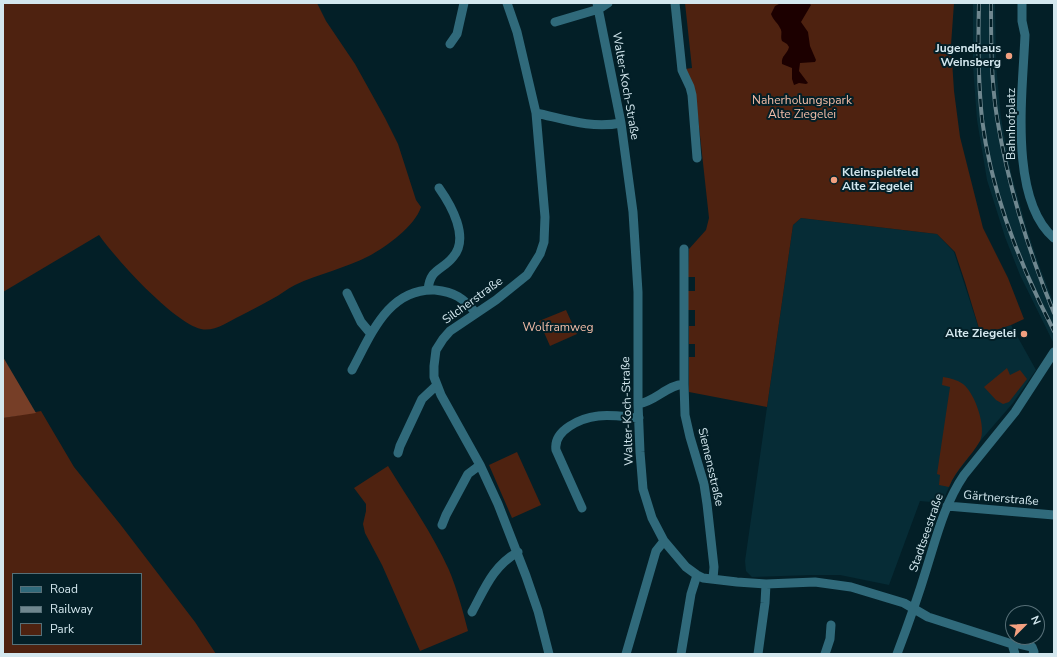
<!DOCTYPE html>
<html>
<head>
<meta charset="utf-8">
<style>
	body { margin:0 }
	#map { position:relative; width:1057px; height:657px; overflow:hidden; background:#031f27; font-family:"Nunito Sans",sans-serif }
	canvas { display:block }
	.frame { position:absolute; inset:0; border:4px solid #d3e7ee; pointer-events:none }
	.legend { position:absolute; left:12px; top:573px; width:130px; height:72px; box-sizing:border-box; background:#031f27; border:1px solid #566f77; margin:0; padding:5px 7px; list-style:none; font-size:12px; color:#d3e7ee }
	.legend li { display:flex; align-items:center; gap:8px; height:20px }
	.legend b { width:20px; border:1px solid #566f77 }
	.north { position:absolute; left:1005px; top:605px; width:40px; height:40px; box-sizing:border-box; background:#031f27; border:1px solid #566f77; border-radius:50%; rotate:66deg; font-size:11px; font-weight:700; line-height:16px; text-align:center; color:#d3e7ee }
	.north::after { content:''; display:block; margin:auto; width:14px; height:18px; background:#f2a080; clip-path:polygon(50% 0,100% 100%,50% 72%,0 100%) }
</style>
</head>
<body>
<div id="map">
<canvas width="1057" height="657"></canvas>
<div class="frame"></div>
<ul class="legend">
<li><b style="height:5px;background:#306a7b"></b>Road</li>
<li><b style="height:5px;background:#6f878f"></b>Railway</li>
<li><b style="height:11px;background:#4e2210"></b>Park</li>
</ul>
<div class="north">N</div>
</div>
<script>
const g = document.querySelector('canvas').getContext('2d');
g.lineJoin = 'round';
function fillPath(path, color) {
  g.fillStyle = color;
  g.fill(path, 'evenodd');
}
function strokePath(path, color, width, dash) {
  g.strokeStyle = color;
  g.lineWidth = width;
  g.lineCap = dash ? 'butt' : 'round';
  g.setLineDash(dash || []);
  g.stroke(path);
}
function drawText(font, color, halo, rows, align = 'center') {
  g.font = font + ' "Nunito Sans",sans-serif';
  g.lineWidth = 4;
  g.setLineDash([]);
  g.textBaseline = 'middle';
  g.strokeStyle = halo;
  g.fillStyle = color;
  for (const [text, x, y, turn = 0] of rows) {
    g.save();
    g.translate(x, y);
    g.rotate((+turn || 0) * Math.PI / 180);
    g.textAlign = isNaN(turn) ? turn : align;
    if (halo) g.strokeText(text, 0, 0);
    g.fillText(text, 0, 0);
    g.restore();
  }
}
const built = new Path2D(`
	M973,3h22l1,61 5,54 10,55 16,57 13,38 14,36v40l-34,-69 -15,-38 -18,-57 -10,-60 -4,-54z
	M801,218l136,16 17,18 27,83 30,-10 25,45 -23,33 -32,37 -28,38 -11,25 -22,-2 -31,84 -49,-10h-28l-60,2 -6,-6 -1,-10 48,-336z`);
const green = new Path2D(`
	M3,3h314l9,18 29,43 30,54 13,26 18,56 5,7c-6,19 -35,40 -52,49 -23,12 -51,18 -74,29 -8,4 -15,10 -23,14 -10,6 -21,11 -32,17 -12,6 -26,16 -39,13 -28,-7 -85,-70 -102,-94l-96,57z
	M685,3h269l-3,42 3,46 6,46 23,91 25,50 16,41 -13,6 -30,10 -16,-53 -10,-30 -18,-18 -136,-16 -8,7 -26,182 -78,-15v-35h6v-13h-6v-18h6v-16h-7v-19h7v-14h-7l1,-28 17,-19 3,-12 -11,-101 -13,-48 7,-1z
	M566,310l11,24 -27,12 -11,-25z
	M1007,368l3,7 10,-5 7,9 -18,23 -6,2 -7,-4 -12,-13z
	M943,377c8,1 14,3 20,7 12,9 24,44 17,57 -9,16 -24,28 -31,46l-10,-2 1,-10 -3,-1 13,-87 -8,-2z
	M41,411l33,56 46,57 75,98 21,32h-213v-236zM13,574h128v70h-128z
	M517,452l24,53 -29,13 -23,-53z
	M388,466c21,34 44,67 61,104 8,19 14,41 19,61l-48,20 -38,-86 -17,-32 -2,-9 3,-13v-7l-12,-16z`);
const forest = new Path2D(`
	M3,357l33,56 -33,5z`);
const water = new Path2D(`
	M781,3h28l2,2 -10,17 7,10 2,14 6,14 -1,2 -15,1 -1,8 9,12 -2,1 -7,-1 -5,2 -2,-6v-11l-10,-4c-1,-9 5,-9 7,-17l-2,-3 -5,-3c-2,-5 1,-9 -2,-13 -2,-5 -7,-8 -9,-14l4,-8z`);
const minor = new Path2D(`
	M507,3l10,29 19,81 9,104 -1,25 -4,12 -13,21 -31,25 -46,31 -7,8 -7,11 -2,16v11l7,18 39,70 18,39 28,72 12,35 11,43
	M597,3l24,120 12,89 5,80v112l2,48 3,37 9,29 12,23 22,26 11,8 6,3 34,4 29,2 49,-2 36,5 53,16 24,14 84,27
	M675,3l7,67 8,17 2,8 5,63
	M1022,3v18l3,14c-2,54 -17,164 29,203
	M555,22l44,-13 9,-6
	M450,44l7,-10 7,-31
	M536,113c28,6 55,16 85,10
	M684,249v135l1,31 5,22 14,47 3,20 7,63 -1,12
	M428,290c2,-22 14,-19 25,-33 17,-19 -2,-52 -14,-69
	M347,293l14,29 10,12
	M352,370c19,-35 36,-82 83,-80 20,2 28,8 41,23
	M638,404c17,-2 29,-19 46,-20
	M398,453l2,-7 22,-47 15,-14
	M947,506l107,9
	M582,508l-26,-58c-3,-20 25,-32 42,-34 13,-2 28,1 41,2
	M442,525l4,-10 22,-41 12,-9
	M472,612c13,-24 21,-46 46,-60
	M626,654l30,-103 8,-10
	M681,654l10,-60 6,-19
	M758,654l7,-51 1,-19
	M825,654l5,-15 1,-14
	M897,654c11,-29 21,-57 30,-87 10,-32 18,-64 37,-92l51,-63 39,-60
	M1015,654l-3,-10 3,-1 17,4 2,5 -1,2`);
const rail = new Path2D(`
	M979,3c-1,38 -1,77 3,116 9,74 38,146 72,212
	M991,3c0,38 0,77 6,115 11,67 31,132 57,195`);
const markers = [
	[1009,56,4,"#f2a080"],
	[834,180,4,"#f2a080"],
	[1024,334,4,"#f2a080"]
];
const poiNames = [
	["Jugendhaus",1001,49],
	["Weinsberg",1001,63],
	["Kleinspielfeld",842,173,"left"],
	["Alte Ziegelei",842,187,"left"],
	["Alte Ziegelei",1016,334]
];
const streetNames = [
	["Walter-Koch-Straße",625,86,80],
	["Bahnhofplatz",1012,124,-90],
	["Silcherstraße",473,301,-36],
	["Walter-Koch-Straße",628,411,-92],
	["Siemensstraße",710,467,77],
	["Gärtnerstraße",1001,499,5],
	["Stadtseestraße",927,533,-71]
];
const parkNames = [
	["Naherholungspark",802,101],
	["Alte Ziegelei",802,115],
	["Wolframweg",558,328]
];
fillPath(built, '#062c36');
fillPath(green, '#4e2210');
fillPath(forest, '#763e27');
fillPath(water, '#1c0000');
strokePath(minor, '#306a7b', 9);
strokePath(rail, '#6f878f', 4);
strokePath(rail, '#031f27', 2.5, [8]);
for (const [x, y, r, color] of markers) {
  const dot = new Path2D();
  dot.arc(x, y, r, 0, 2 * Math.PI);
  g.fillStyle = color;
  g.fill(dot);
  strokePath(dot, '#031f27', 1.5);
}
drawText('bold 12px', '#d3e7ee', '#031f27', poiNames, 'right');
drawText('12px', '#d3e7ee', '#031f27', streetNames);
drawText('12px', '#f3bda8', '#031f27', parkNames);
</script>
</body>
</html>
